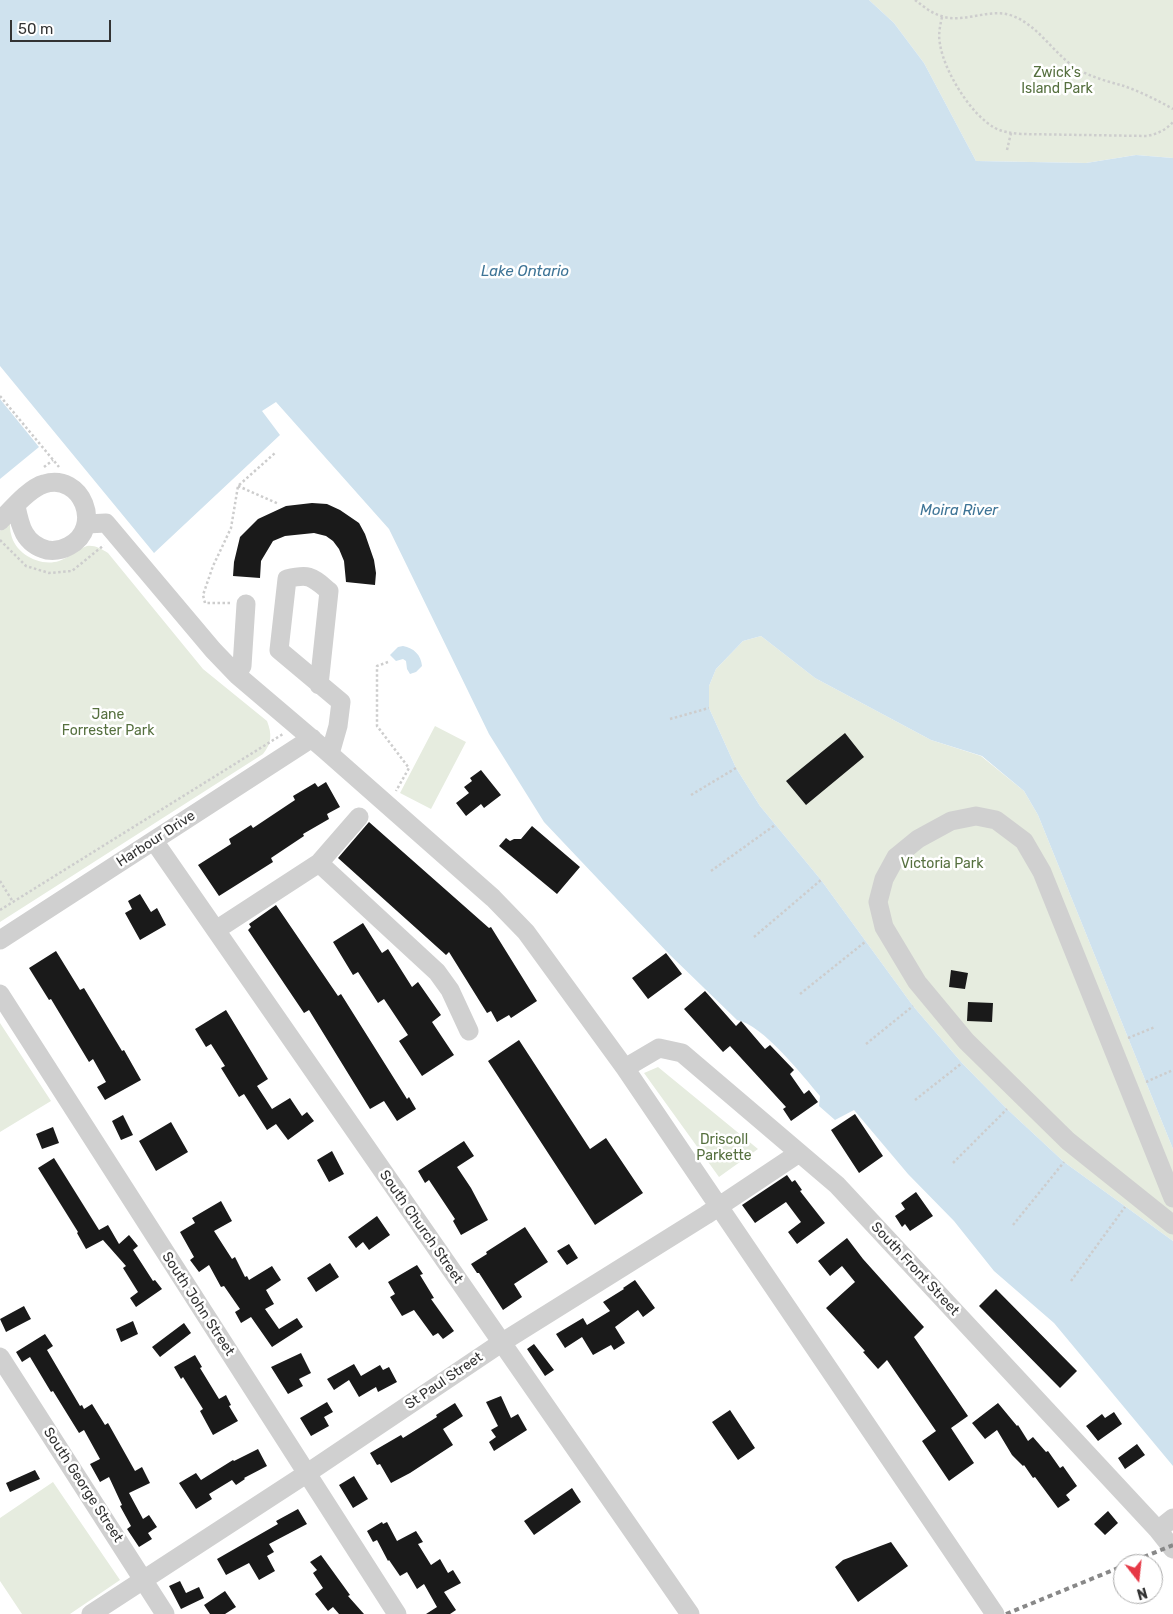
<!DOCTYPE html>
<html>
<head>
<meta charset="utf-8">
<style>
	body { margin:0 }
	#map { position:relative; width:1173px; height:1614px; overflow:hidden; background:#fff; font-family:Rubik,sans-serif }
	canvas { display:block }
	.north { position:absolute; left:1113px; top:1554px; width:50px; height:50px; box-sizing:border-box; background:#fff; border:1px solid #adadad; border-radius:50%; rotate:164deg; font-size:14px; font-weight:700; line-height:20px; text-align:center; color:#333 }
	.north::after { content:''; display:block; margin:auto; width:18px; height:22px; background:#e63946; clip-path:polygon(50% 0,100% 100%,50% 72%,0 100%) }
	.scale { position:absolute; left:10px; top:20px; width:101px; height:22px; box-sizing:border-box; border:2px solid #333; border-top:0; padding-left:6px; font-size:15px; line-height:18px; white-space:nowrap; color:#333; -webkit-text-stroke:4px #fff; paint-order:stroke }
</style>
</head>
<body>
<div id="map">
<canvas width="1173" height="1614"></canvas>
<div class="north">N</div>
<div class="scale">50 m</div>
</div>
<script>
const g = document.querySelector('canvas').getContext('2d');
g.lineJoin = 'round';
function fillPath(path, color) {
  g.fillStyle = color;
  g.fill(path, 'evenodd');
}
function strokePath(path, color, width, dash) {
  g.strokeStyle = color;
  g.lineWidth = width;
  g.lineCap = dash ? 'butt' : 'round';
  g.setLineDash(dash || []);
  g.stroke(path);
}
function drawText(font, color, halo, rows, align = 'center') {
  g.font = font + ' Rubik,sans-serif';
  g.lineWidth = 5;
  g.setLineDash([]);
  g.textBaseline = 'middle';
  g.strokeStyle = halo;
  g.fillStyle = color;
  for (const [text, x, y, turn = 0] of rows) {
    g.save();
    g.translate(x, y);
    g.rotate((+turn || 0) * Math.PI / 180);
    g.textAlign = isNaN(turn) ? turn : align;
    if (halo) g.strokeText(text, 0, 0);
    g.fillText(text, 0, 0);
    g.restore();
  }
}
const green = new Path2D(`
	M869,0h304v158l-37,-3 -50,8 -110,-2 -52,-98 -30,-40z
	M10,523c0,3 0,8 1,11 4,20 29,33 48,27 10,-3 18,-12 28,-15 8,-1 14,3 21,7l95,116 64,52c5,13 5,22 -4,33l-263,168v-391z
	M761,636l54,42 116,62 50,16 43,35 14,24 135,334v92l-109,-79 -57,-53 -45,-46 -49,-57 -92,-126 -61,-74 -24,-38 -27,-60v-22l7,-17 27,-28z
	M435,726l31,16 -35,67 -31,-16z
	M0,1023l51,78 -51,31z
	M658,1067l100,82 -39,28 -75,-104z
	M53,1482l67,98 -50,34h-48l-22,-33v-63z`);
const water = new Path2D(`
	M0,0h869l25,23 30,40 52,98 110,2 50,-8 37,3v991l-135,-334 -14,-24 -42,-35 -51,-16 -116,-62 -54,-42 -18,5 -27,28 -7,17v22l27,60 24,38 61,74 92,126 49,57 45,46 57,53 109,79v225l-119,-143 -60,-52 -40,-50 -46,-47 -54,-64 -19,10 -16,-14 1,-10c-18,-21 -57,-71 -83,-76l-68,-66 -125,-132 -55,-88 -100,-205 -113,-127 -14,9 18,24 -126,118 -154,-187z
	M0,399l39,48 -39,32z
	M403,646c11,2 18,9 19,20l-6,6 -6,2 -3,-5 -1,-8 -3,-2 -7,2 -6,-6 8,-8z`);
const building = new Path2D(`
	M312,503l15,1 13,6 19,13 6,11 9,26 2,13 -1,12 -29,-3 -2,-21 -5,-12 -6,-8 -7,-5 -12,-3 -29,3 -12,5 -12,20 -1,17 -27,-2 1,-14 6,-25 18,-18 28,-13z
	M845,733l19,24 -58,48 -20,-24z
	M481,770l20,25 -17,13 -3,-4 -15,12 -10,-13 13,-10 -5,-6 8,-6 -2,-3z
	M326,782l14,25 -13,7 2,5 -26,15 1,2 -33,22 2,4 -54,34 -21,-31 33,-21 -2,-5 22,-14 2,3 42,-28 -2,-4 22,-13 3,4z
	M369,822l120,106 2,-1 46,74 -26,17 -2,-3 -12,7 -6,-11 -4,2 -38,-61 -3,3 -108,-97z
	M532,826l48,41 -23,27 -58,-48 7,-8 4,3 4,-2h7z
	M140,894l11,18 6,-4 9,17 -26,15 -15,-27 7,-4 -4,-8z
	M276,905l62,91 3,-2 66,105 2,-2 7,12 -19,12 -13,-20 -14,8 -61,-99 -5,3 -56,-83 3,-3 -2,-3z
	M363,923l19,30 6,-4 24,38 6,-5 23,33 -9,7 22,33 -32,21 -23,-35 9,-6 -24,-36 -6,4 -20,-31 -5,3 -20,-33z
	M56,951l24,39 4,-2 38,63 2,-1 17,30 -36,20 -8,-13 9,-5 -13,-23 -4,3 -38,-63 -2,1 -20,-32z
	M666,953l16,21 -34,25 -16,-21z
	M951,970l17,3 -3,16 -16,-2z
	M705,991l31,35 5,-5 24,28 5,-4 24,25 -4,4 14,20 5,-4 9,12 -27,19 -8,-12 3,-2 -56,-61 -7,6 -39,-43z
	M968,1002l25,1 -1,19 -25,-1z
	M226,1010l42,69 -11,7 15,23 18,-11 12,18 5,-4 7,9 -26,19 -12,-16 -9,6 -23,-36 -5,3 -18,-29 4,-2 -14,-22 -5,3 -11,-18z
	M519,1040l71,109 16,-11 37,55 -48,32 -107,-164z
	M855,1114l28,42 -24,17 -28,-43z
	M123,1115l10,20 -12,5 -9,-19z
	M171,1122l17,30 -32,19 -17,-30z
	M53,1127l6,16 -17,6 -6,-15z
	M464,1141l10,15 -17,11 14,21 17,32 -27,15 -8,-14 2,-2 -26,-39 -4,3 -7,-12z
	M332,1151l12,23 -15,8 -12,-22z
	M54,1158l45,72 9,-5 11,19 10,-9 9,11 -5,4 20,31 2,-1 7,9 -26,18 -6,-9 8,-6 -15,-24 3,-2 -23,-26 -17,9 -9,-16 1,-1 -40,-64z
	M787,1175l5,7 3,-2 7,10 -2,1 25,32 -28,21 -9,-12 13,-10 -15,-20 -31,21 -13,-18z
	M916,1192l17,24 -23,15 -5,-7 -3,3 -7,-11 10,-7 -4,-6z
	M221,1201l11,20 -18,10 18,28 3,-2 10,20 2,-1 2,4 23,-14 9,14 -15,10 8,14 -9,5 14,20 18,-11 6,9 -31,20 -21,-30 -10,6 -6,-11 5,-3 -16,-23 -3,1 -12,-22 -10,7 -9,-12 4,-3 -14,-25 15,-9 -3,-5z
	M377,1216l13,19 -21,15 -6,-8 -7,6 -8,-11z
	M525,1227l23,35 -34,22 8,13 -19,13 -24,-37h-2l-6,-9 16,-10 -1,-2z
	M847,1238l16,21 61,68 -10,10 54,79 -17,12 23,35 -25,18 -27,-40 14,-10 -49,-71 -9,9 -15,-17 2,-1 -39,-43 29,-26 -13,-16 -12,10 -12,-15z
	M569,1244l9,14 -11,7 -10,-14z
	M330,1263l9,14 -23,15 -9,-14z
	M417,1265l6,9 -3,1 14,23 -3,1 23,32 -11,8 -5,-6 -5,3 -19,-26 -12,6 -12,-19 5,-3 -7,-12z
	M635,1280l20,28 -12,9 -5,-7 -23,17 10,16 -11,7 -3,-5 -18,10 -11,-18 -17,11 -9,-14 27,-16 4,7 23,-14 -7,-9 21,-13 -1,-1z
	M996,1289l81,82 -17,17 -81,-82z
	M24,1306l7,13 -25,13 -6,-13z
	M133,1321l5,13 -17,8 -5,-13z
	M184,1323l7,10 -31,24 -8,-10z
	M45,1334l8,12 -6,4 33,56 2,-1 2,4 8,-5 13,21 3,-2 27,48 7,-4 8,16 -21,10 14,26 6,-4 8,12 -9,6 4,6 -13,8 -12,-18 4,-3 -11,-20 2,-1 -13,-28 -9,5 -10,-18 10,-5 -16,-29 -5,3 -26,-42 -2,1 -21,-35 -8,5 -6,-10z
	M534,1344l20,26 -9,6 -18,-27z
	M301,1353l10,20 -12,6 4,7 -15,8 -17,-27z
	M195,1355l7,12 -2,1 19,31 7,-4 5,10 -2,1 9,15 -25,14 -13,-24 3,-2 -20,-32 -2,2 -7,-12z
	M354,1364l7,12 19,-11 3,5 6,-3 8,15 -19,10 -2,-5 -17,10 -10,-17 -15,10 -7,-11z
	M501,1396l10,22 7,-4 9,16 -33,21 -5,-9 7,-5 -5,-7 7,-4 -12,-24z
	M327,1402l6,10 -9,5 5,9 -18,10 -11,-18z
	M455,1403l8,13 -20,13 10,16 -43,28 -19,10 -11,-19 -3,1 -7,-12 31,-18 2,3 34,-21 -1,-2z
	M998,1403l19,23 1,-1 10,16 5,-4 13,15 2,-1 12,17 3,-2 14,20 -11,9 4,5 -12,8 -23,-31 -2,1 -9,-13 -1,1 -11,-11 -15,-25 -12,9 -13,-16z
	M730,1410l25,38 -17,12 -26,-38z
	M1114,1412l8,12 -24,17 -12,-15 16,-12 3,4z
	M1137,1444l8,11 -20,14 -7,-11z
	M258,1449l9,17 -23,12 1,1 -9,6 -4,-5 -23,14 3,5 -16,10 -17,-26 17,-10 5,7 32,-20 1,1z
	M35,1470l5,9 -30,13 -4,-9z
	M354,1476l14,23 -15,9 -14,-23z
	M572,1488l9,14 -47,33 -10,-14z
	M298,1509l9,15 -38,20 5,8 -7,4 8,15 -16,9 -10,-17 -23,12 -9,-16 61,-35 -2,-3z
	M1108,1511l10,12 -13,12 -11,-11z
	M382,1522l1,2 4,-2 10,19 19,-10 7,11 -5,2 13,21 9,-6 8,14 5,-3 8,13 -17,9 12,18 -6,4h-24l11,-7 -13,-23 -7,5 -10,-17 -7,4 -11,-16 -1,1 -11,-21 -4,2 -6,-11z
	M891,1542l17,24 -50,36 -23,-35 8,-7z
	M321,1555l29,40 -2,1 16,18h-25l-6,-7 -5,4 -13,-17 8,-6 -10,-15 4,-3 -7,-8z
	M180,1581l6,12 13,-6 5,11 -23,11 -12,-23z
	M225,1591l11,16 -11,7h-15l-6,-9z`);
const path = new Path2D(`
	M915,0c8,6 16,13 26,16 23,8 49,-9 72,0 28,11 42,41 68,55 13,7 29,11 43,15 17,6 33,14 49,23
	M942,17c-2,9 -4,18 -2,27 4,27 31,71 55,84 8,4 16,5 26,6l126,2c10,-2 19,-6 26,-14
	M1007,150l4,-17
	M0,396l59,71
	M44,467l9,-7
	M238,486l41,18
	M0,540l26,26 23,7 23,-2 32,-26
	M230,603h-25l-2,-8 10,-29 18,-38 7,-42 37,-33
	M388,662l-11,4v60l32,42 -13,23
	M670,719l39,-11
	M691,795l45,-27
	M711,871l64,-46
	M0,881l13,21
	M0,910l283,-176
	M754,937l67,-57
	M800,994l65,-52
	M1128,1038l27,-11
	M866,1044l47,-38
	M1146,1082l27,-12
	M915,1100l47,-37
	M953,1163l54,-54
	M1013,1225l51,-63
	M1071,1281l54,-74`);
const minor = new Path2D(`
	M0,521c11,-11 29,-33 44,-37 38,-12 60,44 25,62 -7,4 -15,5 -22,4 -23,-6 -27,-24 -31,-44
	M87,524l19,-1 107,127 24,25 87,74 169,149 33,34 99,136 370,546
	M237,675l5,-9 4,-62
	M319,685l10,-94c-17,-14 -19,-18 -42,-12l-8,71 62,52 -3,24 -8,28
	M154,841l536,773
	M319,863l118,109 13,18 19,41
	M216,930l103,-67 40,-46
	M0,940l312,-202
	M0,994l397,620
	M625,1068l34,-20 23,5 155,132 321,345 15,19
	M1173,1198l-131,-326 -18,-31 -28,-21 -20,-4 -25,5 -33,18 -22,18 -12,22 -6,23 6,25 33,55 49,59 102,100 105,84
	M0,1357l165,257
	M1158,1530l15,-12
	M91,1614l215,-140 195,-131 205,-128 93,-62`);
const rail = new Path2D(`
	M1127,1564l46,-19
	M1006,1614l117,-48`);
const parkNames = [
	["Zwick's",1057,73],
	["Island Park",1057,89],
	["Jane",108,715],
	["Forrester Park",108,731],
	["Victoria Park",942,864],
	["Driscoll",724,1140],
	["Parkette",724,1156]
];
const streetNames = [
	["Harbour Drive",156,839,-33],
	["South Church Street",421,1227,55],
	["South Front Street",915,1269,47],
	["South John Street",198,1304,57],
	["St Paul Street",444,1381,-34],
	["South George Street",83,1485,57]
];
const waterNames = [
	["Lake Ontario",525,272],
	["Moira River",959,511]
];
fillPath(green, '#e6ecdf');
fillPath(water, '#cfe2ee');
fillPath(building, '#1a1a1a');
strokePath(path, '#cdcdcd', 2.5, [2.5, 2.5]);
strokePath(minor, '#d0d0d0', 19);
strokePath(rail, '#888', 4, [5, 4]);
drawText('14px', '#56703f', '#fff', parkNames);
drawText('14px', '#333', '#fff', streetNames);
drawText('italic 15px', '#3f7597', '#fff', waterNames);
</script>
</body>
</html>
